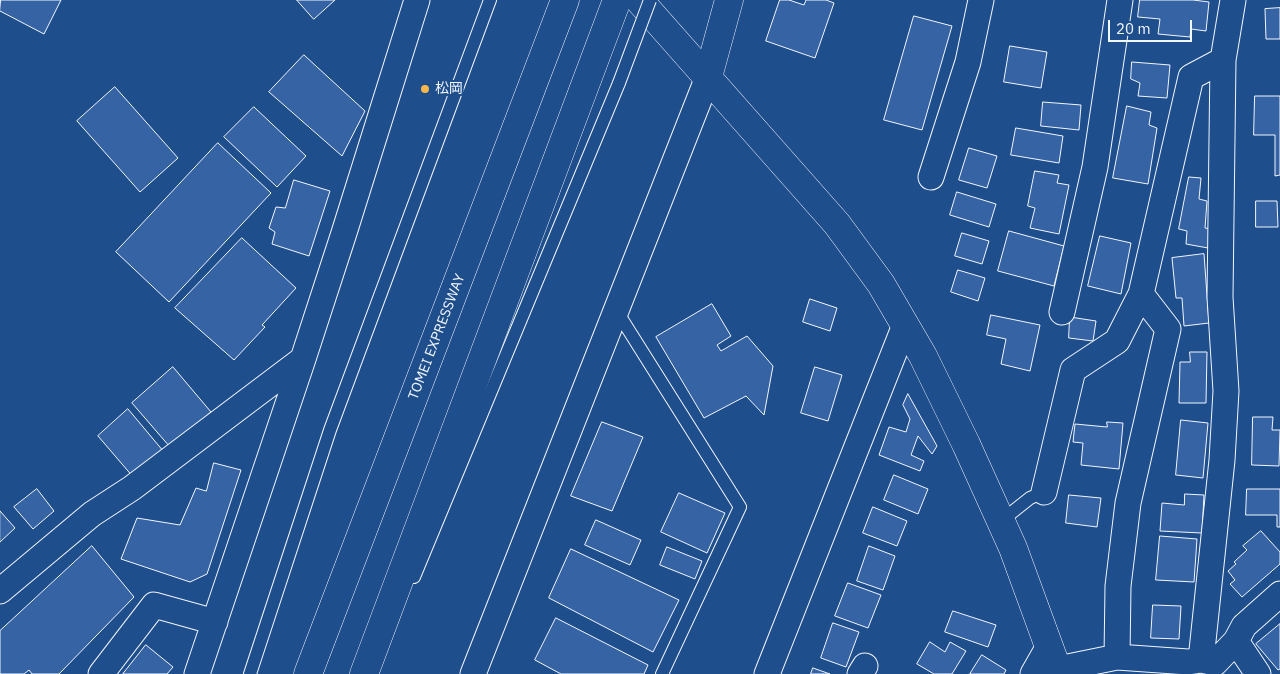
<!DOCTYPE html>
<html>
<head>
<meta charset="utf-8">
<style>
	body { margin:0 }
	#map { position:relative; width:1280px; height:674px; overflow:hidden; background:#1f4e8c; font-family:"IBM Plex Sans",sans-serif }
	canvas { display:block }
	.scale { position:absolute; left:1108px; top:20px; width:84px; height:22px; box-sizing:border-box; border:2px solid #f2f6ff; border-top:0; padding-left:6px; font-size:15px; line-height:18px; white-space:nowrap; color:#f2f6ff; -webkit-text-stroke:4px #1f4e8c; paint-order:stroke }
</style>
</head>
<body>
<div id="map">
<canvas width="1280" height="674"></canvas>
<div class="scale">20 m</div>
</div>
<script>
const g = document.querySelector('canvas').getContext('2d');
g.lineJoin = 'round';
function fillPath(path, color) {
  g.fillStyle = color;
  g.fill(path, 'evenodd');
}
function strokePath(path, color, width, dash) {
  g.strokeStyle = color;
  g.lineWidth = width;
  g.lineCap = dash ? 'butt' : 'round';
  g.setLineDash(dash || []);
  g.stroke(path);
}
function drawText(font, color, halo, rows, align = 'center') {
  g.font = font + ' "IBM Plex Sans","Noto Sans JP",sans-serif';
  g.lineWidth = 4;
  g.setLineDash([]);
  g.textBaseline = 'middle';
  g.strokeStyle = halo;
  g.fillStyle = color;
  for (const [text, x, y, turn = 0] of rows) {
    g.save();
    g.translate(x, y);
    g.rotate((+turn || 0) * Math.PI / 180);
    g.textAlign = isNaN(turn) ? turn : align;
    if (halo) g.strokeText(text, 0, 0);
    g.fillText(text, 0, 0);
    g.restore();
  }
}
const building = new Path2D(`
	M1,0h60l-17,34 -44,-23z
	M297,0h38l-21,19z
	M780,0h9l15,5 2,-5h20l8,3 -19,55 -49,-17z
	M1140,0h53l16,2 -3,29 -15,-2 -1,8 -32,-3 2,-15 -22,-2z
	M1280,8v31h-14l-1,-30z
	M914,16l38,10 -30,104 -38,-10z
	M1010,46l37,6 -6,36 -37,-6z
	M304,55l61,56 -23,45 -73,-64z
	M1132,62l38,3 -3,33 -29,-2 2,-13 -9,-4z
	M115,87l63,71 -38,34 -63,-71z
	M1255,96h25v79l-5,1v-41h-21z
	M1043,102l38,3 -2,25 -38,-4z
	M1127,106l24,6 -2,13 8,3 -9,56 -35,-6z
	M254,107l52,49 -29,31 -53,-50z
	M1016,128l47,8 -4,27 -48,-8z
	M218,143l53,50 -102,109 -53,-50z
	M969,148l28,8 -10,32 -28,-8z
	M1035,171l24,4 -2,8 12,2 -10,49 -29,-6 5,-20 -7,-2z
	M1189,177l12,1 -2,21 8,2 -2,27 7,1 -4,19 -22,-4 1,-13 -8,-2z
	M294,180l36,11 -21,65 -37,-12 3,-12 -6,-4 7,-21 9,1z
	M957,192l39,12 -7,23 -39,-12z
	M1256,201h21l1,26h-22z
	M1009,231l55,15 -10,40 -56,-15z
	M962,233l27,8 -7,23 -27,-8z
	M1100,236l31,7 -10,51 -33,-8z
	M242,238l54,50 -34,37 3,2 -31,33 -59,-52z
	M1204,254l5,69 -25,3 -2,-28h-6l-4,-40z
	M958,270l27,8 -7,23 -27,-9z
	M810,299l27,9 -7,23 -27,-9z
	M712,304l19,32 -14,9 4,6 26,-15 26,30 -9,49 -18,-19 -42,22 -48,-81z
	M991,315l49,10 -10,46 -29,-7 5,-25 -19,-4z
	M1070,317l26,4 -3,20 -24,-3z
	M1190,352h17l-1,51h-27l1,-41h10z
	M173,367l38,45 -41,35 -38,-44z
	M815,367l27,8 -14,46 -27,-8z
	M908,394l29,52 -5,8 -14,-18 -7,19 13,6 -4,10 -41,-16 10,-28 17,5 4,-13 -7,-14z
	M128,409l36,43 -30,26 -36,-42z
	M1253,417h20l-1,13h8l-1,36 -27,-1z
	M1181,420l27,3 -5,55 -27,-3z
	M602,422l41,15 -31,74 -41,-15z
	M1107,422l16,1 -4,46 -38,-4 2,-22 -10,-1 2,-18 32,3z
	M214,463l27,7 -34,104 -17,8 -69,-23 16,-41 43,7 16,-37 10,3z
	M894,475l34,14 -10,25 -34,-14z
	M37,489l17,22 -21,18 -19,-22z
	M1247,489h33v38h-3v-12h-31z
	M679,493l46,20 -18,40 -46,-21z
	M1185,494l19,1 -2,38 -42,-2 2,-28 22,2z
	M1069,495l32,3 -4,29 -31,-4z
	M873,507l34,14 -10,25 -34,-13z
	M0,511l15,17 -15,14z
	M596,520l45,20 -11,25 -45,-20z
	M1261,531l19,21v12l-38,33 -12,-13 5,-4 -7,-9 8,-7 -2,-2 13,-12 -4,-4z
	M1160,536l37,3 -3,43 -38,-2z
	M92,546l42,51 -75,77h-27l-3,-4 -5,4h-24v-43z
	M869,546l26,10 -12,34 -26,-9z
	M667,547l35,14 -7,18 -35,-14z
	M571,549l108,51 -26,52 -104,-54z
	M848,583l33,12 -13,33 -33,-12z
	M1153,605l28,1 -2,33 -28,-1z
	M953,611l43,14 -8,22 -43,-15z
	M556,618l92,47 -4,9h-83l-26,-14z
	M833,623l26,9 -13,35 -25,-9z
	M1280,624v45l-2,1 -22,-26z
	M930,642l15,10 5,-10 16,9 -14,23h-18l-17,-10z
	M146,645l27,22 -6,7h-44z
	M982,655l24,15 -2,4h-34z
	M813,668l17,6h-19z`);
const lane = new Path2D(`
	M616,310l124,197 -78,167
	M1001,521l29,-23 14,-6
	M414,577l205,-494
	M250,674l80,-244 160,-430`);
const street = new Path2D(`
	M931,177l37,-115 13,-62
	M1062,312l33,-145 25,-167
	M1044,492l29,-122 44,-29 24,-47 50,-217 32,-17 10,-60
	M0,591l92,-77 40,-26 171,-129
	M1236,641l22,33
	M1117,657l1,-71 10,-83 40,-174 -27,-35
	M1201,660l21,-200 4,-69 -6,-94 3,-237
	M1058,669l59,-12 71,5 13,-2 14,3 21,-22 8,-15 36,-32
	M101,674l53,-69 61,17
	M197,674l106,-315 41,-126 73,-233
	M473,674l235,-597
	M767,674l138,-349
	M860,674l5,-8
	M1033,674l16,-28`);
const secondary = new Path2D(`
	M639,0l198,224 44,60 42,72 43,88 47,104 46,126
	M708,77l21,-77`);
const highway = new Path2D(`
	M308,674l257,-674
	M364,674l253,-674`);
const laneBridge = new Path2D(`
	M619,83l31,-83`);
const markers = [
	[425,89,5,"#ffb74d"]
];
const poiNames = [
	["松岡",435,89]
];
const streetNames = [
	["TOMEI EXPRESSWAY",437,337,-69]
];
fillPath(building, '#3563a3');
strokePath(building, '#f2f6ff', 1);
strokePath(lane, '#f2f6ff', 14);
strokePath(street, '#f2f6ff', 27);
strokePath(secondary, '#f2f6ff', 29);
strokePath(highway, '#f2f6ff', 29);
strokePath(lane, '#1f4e8c', 12);
strokePath(street, '#1f4e8c', 25);
strokePath(secondary, '#1f4e8c', 28);
strokePath(highway, '#1f4e8c', 28);
strokePath(laneBridge, '#f2f6ff', 14, []);
strokePath(laneBridge, '#1f4e8c', 12);
for (const [x, y, r, color] of markers) {
  const dot = new Path2D();
  dot.arc(x, y, r, 0, 2 * Math.PI);
  g.fillStyle = color;
  g.fill(dot);
  strokePath(dot, '#1f4e8c', 2);
}
drawText('14px', '#f2f6ff', '#1f4e8c', poiNames, 'left');
drawText('14px', '#f2f6ff', '#1f4e8c', streetNames);
</script>
</body>
</html>
